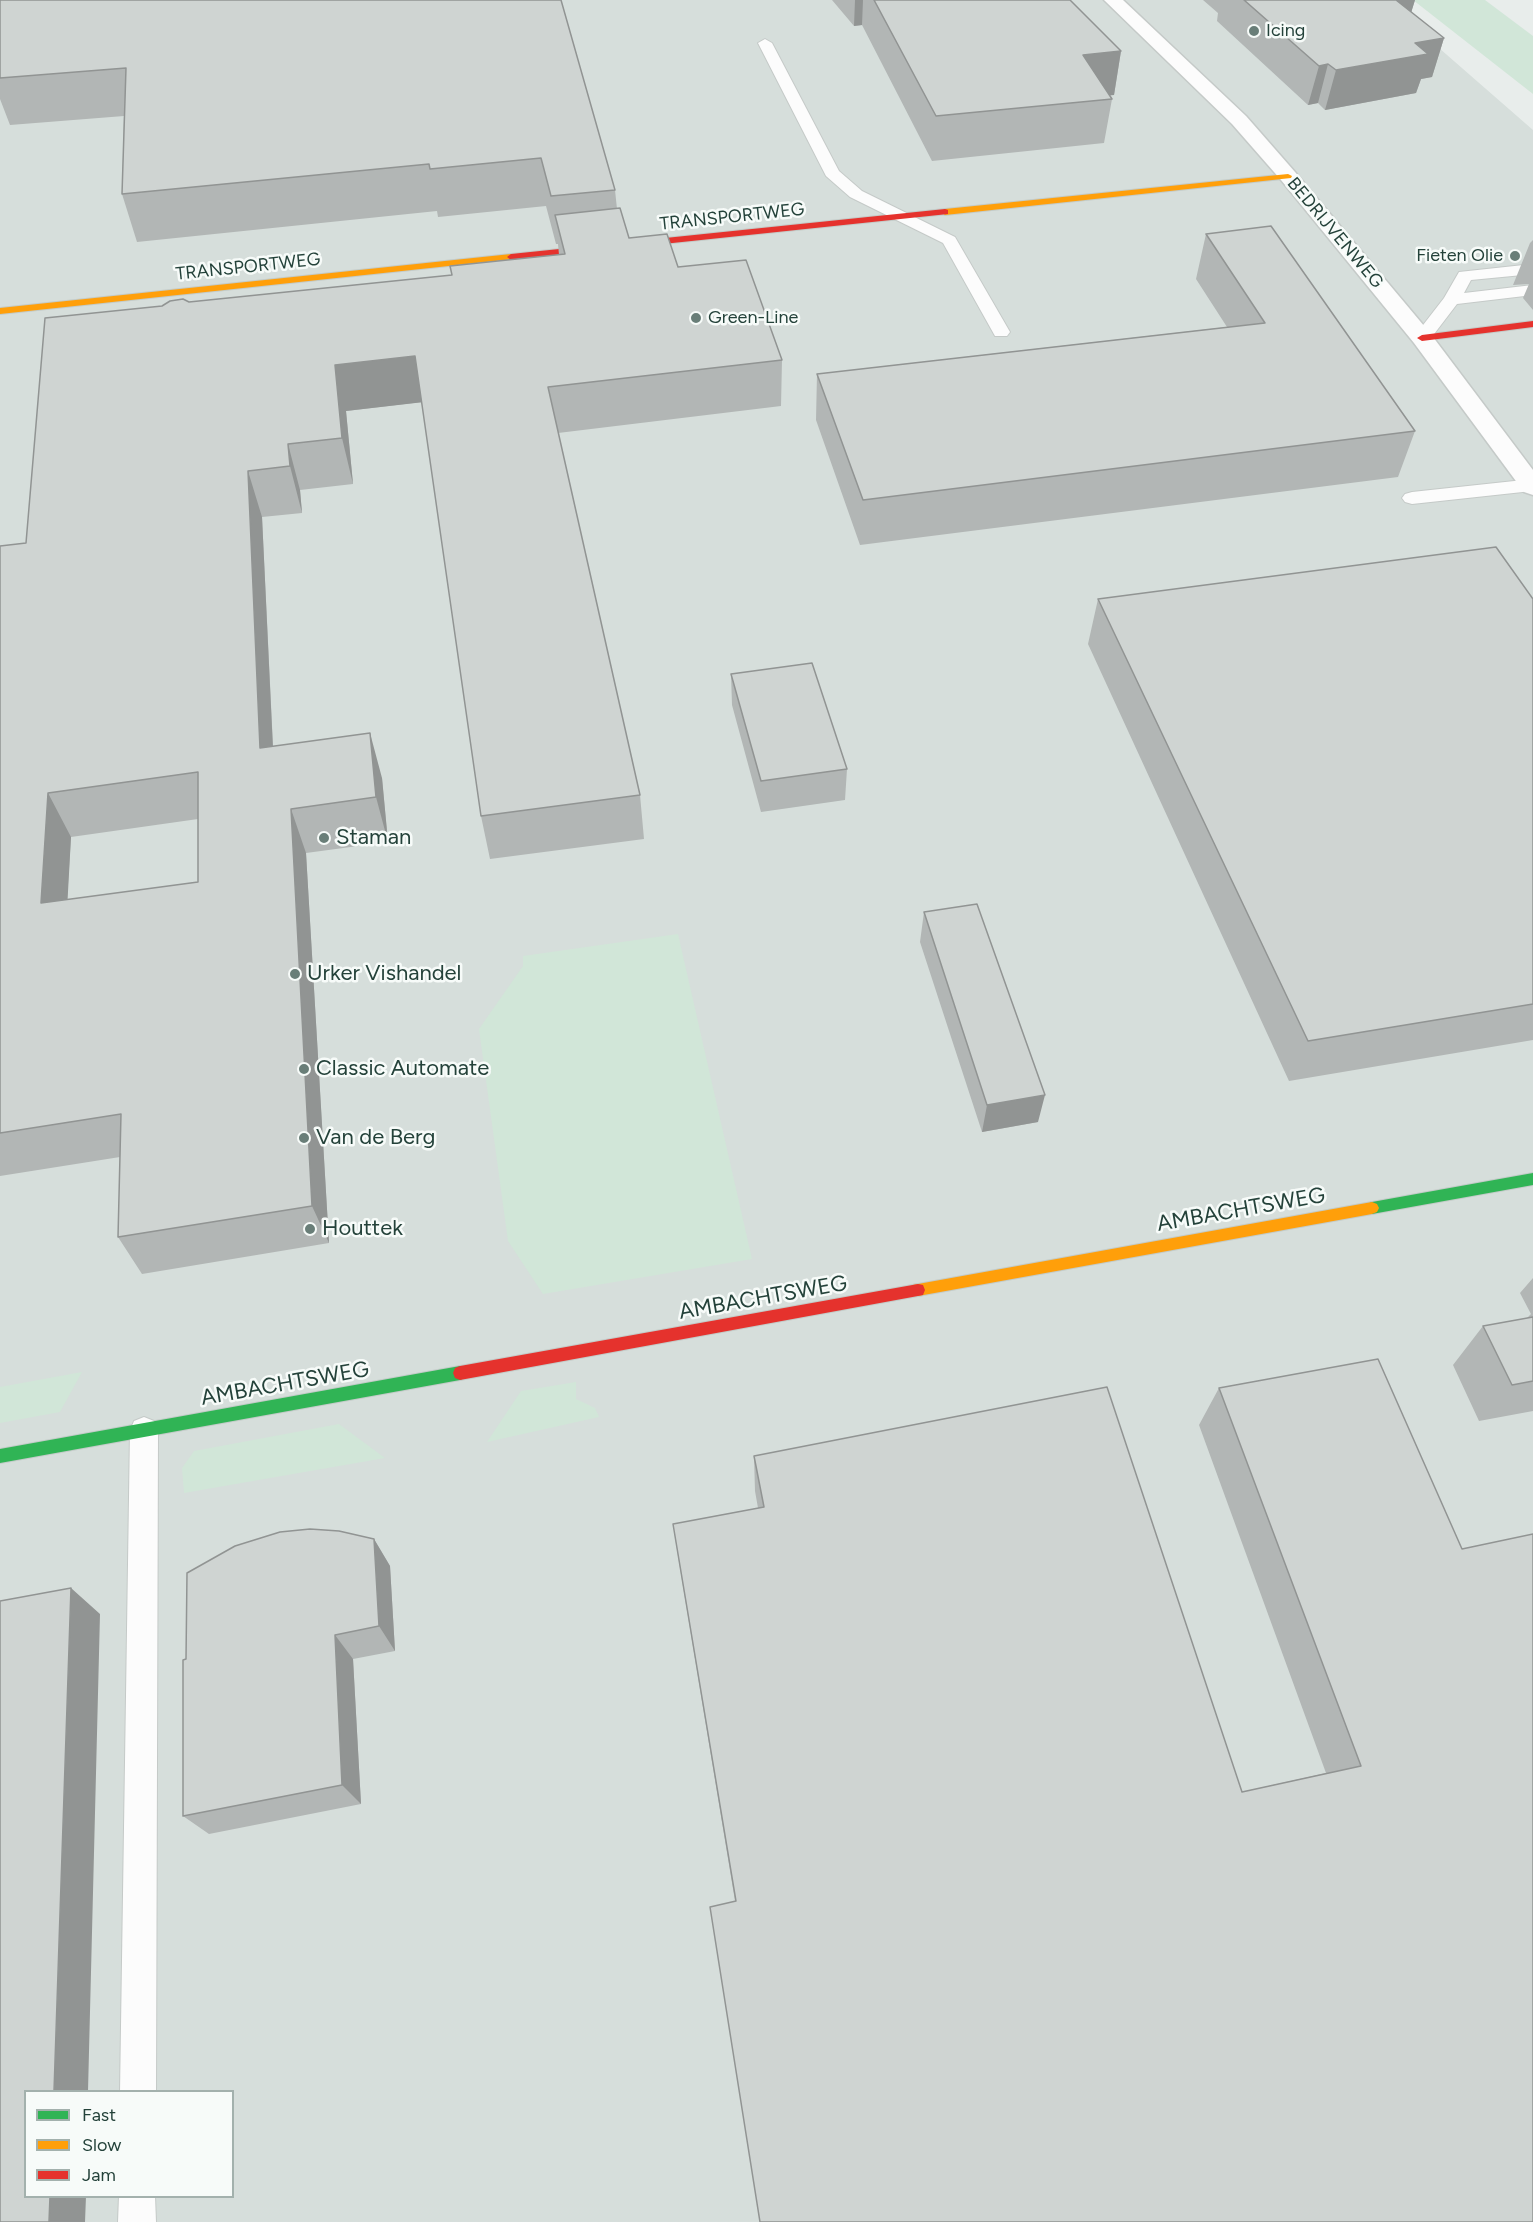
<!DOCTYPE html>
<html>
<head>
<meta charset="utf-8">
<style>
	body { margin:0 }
	#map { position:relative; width:1533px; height:2222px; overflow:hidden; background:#e8edeb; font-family:Figtree,sans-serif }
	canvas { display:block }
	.legend { position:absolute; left:24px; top:2090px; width:210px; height:108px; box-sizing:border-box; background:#f7fbf9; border:2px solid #a3b1ad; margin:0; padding:8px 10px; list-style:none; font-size:18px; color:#24423a }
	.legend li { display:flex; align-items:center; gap:12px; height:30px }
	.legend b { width:30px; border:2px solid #a3b1ad }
</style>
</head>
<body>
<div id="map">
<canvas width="1533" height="2222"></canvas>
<ul class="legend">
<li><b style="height:8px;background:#30b455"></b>Fast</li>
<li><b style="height:8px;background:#ff9f0a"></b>Slow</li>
<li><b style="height:8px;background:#e5322d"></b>Jam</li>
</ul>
</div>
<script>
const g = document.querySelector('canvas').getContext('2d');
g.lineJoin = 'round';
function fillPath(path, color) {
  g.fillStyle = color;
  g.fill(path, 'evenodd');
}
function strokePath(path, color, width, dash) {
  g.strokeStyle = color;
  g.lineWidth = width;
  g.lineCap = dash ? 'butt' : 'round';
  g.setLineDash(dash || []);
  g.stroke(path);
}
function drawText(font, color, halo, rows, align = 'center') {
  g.font = font + ' Figtree,sans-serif';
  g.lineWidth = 5;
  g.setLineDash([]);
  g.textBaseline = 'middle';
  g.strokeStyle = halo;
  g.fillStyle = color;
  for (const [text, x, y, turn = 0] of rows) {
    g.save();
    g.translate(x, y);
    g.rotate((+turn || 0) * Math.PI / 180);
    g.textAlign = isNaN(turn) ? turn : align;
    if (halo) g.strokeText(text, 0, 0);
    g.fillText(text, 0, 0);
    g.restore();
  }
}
const built = new Path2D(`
	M0,0h1384l149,130v2092h-1533zM26,2092h206v104h-206z`);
const green = new Path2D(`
	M1413,0h72l48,36v58z
	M678,934l74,325 -209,35 -35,-53 -29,-212 44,-63v-10z
	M82,1372l-22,40 -60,11v-36z
	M576,1382v17l19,9 4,9 -112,25 34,-51z
	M339,1424l46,34 -201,35 -2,-25 12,-17z`);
const lane = new Path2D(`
	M765,39l7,4 67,128 23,20 93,46 55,95 -3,4h-12l-52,-93 -93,-46 -24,-21 -68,-133z
	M1533,264v10l-62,6 -7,13 69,-8v10l-76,9 -29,38h-12l-3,-4 31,-40 15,-26z
	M1533,479l-1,12 -120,13 -7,-2 -3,-4 3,-4 7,-2z
	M144,1417l10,4 4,10 -2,661h-36l10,-661 4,-10z
	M119,2196h36l1,26h-38z`);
const street = new Path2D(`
	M1104,0h19l123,116 49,56 135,161 103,137v25l-9,-3 -110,-149 -133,-163 -49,-56z`);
const fast = new Path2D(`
	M1533,1173v12l-161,29 -5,-2 -2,-4 2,-4 5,-2z
	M460,1366l5,2 2,5 -2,5 -5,2 -460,83v-14z`);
const slow = new Path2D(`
	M1288,174l4,2 -1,2 -346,37 -4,-3 4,-3z
	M511,254l4,3 -1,2 -514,55v-6z
	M1372,1202l5,2 2,4 -2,4 -5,2 -454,82 -5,-1 -2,-5 2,-5 5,-1z`);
const jam = new Path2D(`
	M945,209l3,1v4l-437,46 -4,-3 4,-3z
	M1533,321v6l-111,14 -5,-3 5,-3z
	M918,1284l5,1 2,5 -2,5 -5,1 -458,84 -5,-2 -2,-5 2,-5 5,-2z`);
const wall = new Path2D(`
	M0,0h561l54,190 2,19 12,29 49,29 104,93 -1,46 -223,27 82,362 4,44 -154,20 -9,-43 -59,-414 -76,9 7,73 -53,6 2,23 -40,4 11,229 109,32 6,64 -82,11 23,390 -187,31 -24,-37 2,-80 -120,19v-630l26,-3 163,-241 263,-27 107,-20 -1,-11h-2l-10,-38 -108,11 -1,-6 -300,31 -15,-48 2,-78 -114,9 -10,-26zM198,819v63l-131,18 4,-63z
	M832,0h238l51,51 -7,44h-5l3,4 -8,44 -172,18 -70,-136 -8,1z
	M1203,0h212l-4,12 33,26 -12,39 -11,2 -5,14 -91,17 -7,-7 -10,2 -91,-84 1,-8z
	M1206,234l209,197 -17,46 -538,68 -44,-125 1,-46 410,-47 -31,-48z
	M1533,240v70l-10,-12 6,-14 -16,1 17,-42z
	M1098,599h435v441l-244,41 -201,-437z
	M731,674l116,95 -2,31 -84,12 -29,-107z
	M924,912l114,210 -56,10 -62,-190z
	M1533,1278v133l-54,10 -26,-56 30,-39 44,-8 4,-4 -11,-21z
	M1219,1388l314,834 -798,-321 -57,-345 -5,-32 85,-16 -3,-17 -1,-35 488,336 84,-19 -127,-348z
	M374,1539l16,27 5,85 -42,8 8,145 -152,30 -26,-18z`);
const shadedWall = new Path2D(`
	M855,0h8l-1,25 -8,1z
	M1394,0h21l-10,33z
	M1444,38l-12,39 -11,2 -5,14 -91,17 11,-40 79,-27z
	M1121,51l-7,44 -38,4 7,-44z
	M1328,64l-10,39 -10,2 11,-39z
	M415,356l9,46 -78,9 7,73 -11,-46 -7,-73z
	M288,444l12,46 2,23 -12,-47z
	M248,471l14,46 13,275 -15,-44z
	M370,733l12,45 6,64 -12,-45z
	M48,793l23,44 -6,109 -24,-43z
	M291,809l15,44 23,390 -17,-37z
	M1045,1095l-7,27 -56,10 5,-27z
	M374,1539l16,27 5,85 -16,-25z
	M71,1588l29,26 -12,477h-34z
	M335,1635l18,24 8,145 -19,-19z
	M50,2196h36l-1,26h-36z`);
const building = new Path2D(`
	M0,0h561l54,190 -64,6 -10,-38 -111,11 -1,-5 -307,30 4,-126 -126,10z
	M874,0h196l51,51 -38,4 29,44 -176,17z
	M1244,0h152l48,38 -29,5 13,11 -92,16 -8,-6 -9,2z
	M620,208l9,30 38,-4 11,33 68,-7 36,100 -234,27 92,408 -159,21 -66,-460 -80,9 7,73 -54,6 2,22 -42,5 12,277 110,-15 6,64 -85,12 21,397 -194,31 3,-123 -121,19v-587l26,-3 19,-225 117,-12 8,-5 13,-2 6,3 263,-27 -2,-9 115,-12 -10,-39zM198,772v110l-157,21 7,-110z
	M1271,226l144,205 -552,69 -46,-126 448,-51 -59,-89z
	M1496,547l37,52v405l-225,37 -210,-442z
	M812,663l35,106 -86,12 -30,-107z
	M977,904l68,191 -58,10 -63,-193z
	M1533,1317v64l-21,4 -29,-59z
	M1378,1359l84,190 71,-15v688h-773l-50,-315 26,-6 -63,-377 91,-17 -10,-51 353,-69 135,405 119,-26 -142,-378z
	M310,1529l29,2 35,8 5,87 -44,9 7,150 -159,31v-156l3,-1 1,-86 48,-27 45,-14z
	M71,1588l-17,503h-28v105h24l-1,26h-49v-621z`);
const markers = [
	[1254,31,6,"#697e78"],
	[1515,256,6,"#697e78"],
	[696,318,6,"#697e78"],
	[324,838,6,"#697e78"],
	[295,974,6,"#697e78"],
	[304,1069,6,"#697e78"],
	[304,1138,6,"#697e78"],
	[310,1229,6,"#697e78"]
];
const farPoinames = [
	["Icing",1266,31],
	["Fieten Olie",1503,256,"right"],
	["Green-Line",708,318]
];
const farStreetnames = [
	["TRANSPORTWEG",732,217,-6],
	["BEDRIJVENWEG",1335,233,50],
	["TRANSPORTWEG",248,267,-6]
];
const poiNames = [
	["Staman",336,838],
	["Urker Vishandel",307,974],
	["Classic Automate",316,1069],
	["Van de Berg",316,1138],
	["Houttek",322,1229]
];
const streetNames = [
	["AMBACHTSWEG",1241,1210,-10],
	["AMBACHTSWEG",763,1298,-10],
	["AMBACHTSWEG",285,1384,-10]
];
fillPath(built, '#d6dedb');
fillPath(green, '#d1e6d8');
strokePath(lane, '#c5cac8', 2);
strokePath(street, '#c5cac8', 3);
strokePath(fast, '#c3cbc8', 2);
strokePath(slow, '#c3cbc8', 2);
strokePath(jam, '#c3cbc8', 2);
fillPath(lane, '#fcfcfc');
fillPath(street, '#fcfcfc');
fillPath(fast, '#30b455');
fillPath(slow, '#ff9f0a');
fillPath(jam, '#e5322d');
fillPath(wall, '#b2b6b5');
fillPath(shadedWall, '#919493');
fillPath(building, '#cfd4d2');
strokePath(building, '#919493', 1.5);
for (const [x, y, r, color] of markers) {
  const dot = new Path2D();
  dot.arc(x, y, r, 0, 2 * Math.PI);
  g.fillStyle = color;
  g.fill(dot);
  strokePath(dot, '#f7fbf9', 2);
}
drawText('18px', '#24423a', '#f7fbf9', farPoinames, 'left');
drawText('18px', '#24423a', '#f7fbf9', farStreetnames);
drawText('22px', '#24423a', '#f7fbf9', poiNames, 'left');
drawText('22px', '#24423a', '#f7fbf9', streetNames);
</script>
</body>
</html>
